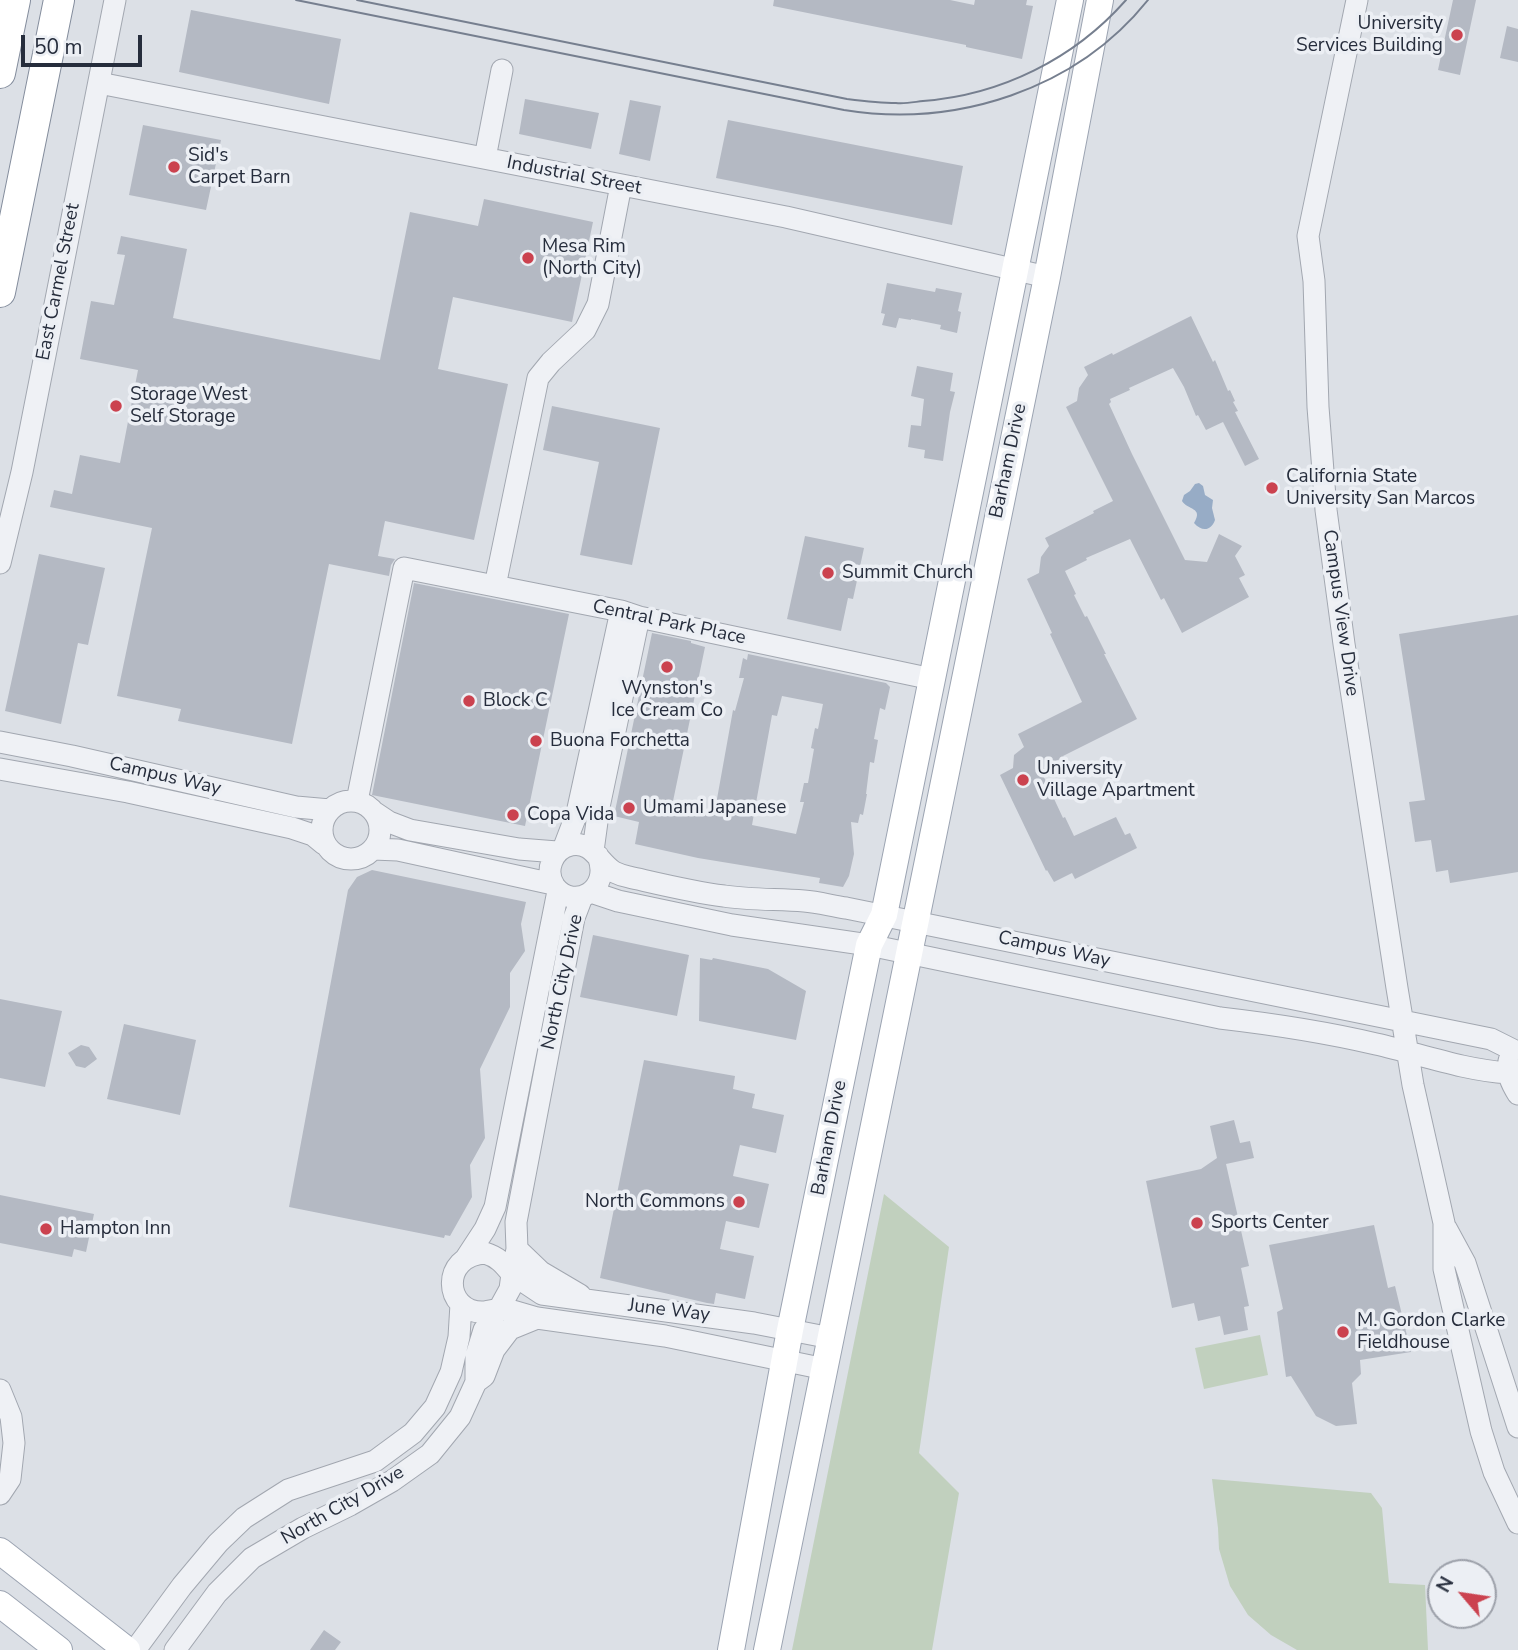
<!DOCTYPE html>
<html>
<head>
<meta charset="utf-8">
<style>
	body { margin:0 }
	#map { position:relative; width:1518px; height:1650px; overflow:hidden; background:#dce0e6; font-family:"Nunito Sans",sans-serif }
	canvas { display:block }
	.north { position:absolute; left:1427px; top:1559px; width:70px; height:70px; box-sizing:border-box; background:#eceff4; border:2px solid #9da1aa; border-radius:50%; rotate:299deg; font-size:19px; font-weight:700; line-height:28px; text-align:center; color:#262d3c }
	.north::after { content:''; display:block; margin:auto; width:24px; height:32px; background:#cb424f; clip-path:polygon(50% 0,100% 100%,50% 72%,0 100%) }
	.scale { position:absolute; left:21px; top:35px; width:121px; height:32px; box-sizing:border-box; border:4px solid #262d3c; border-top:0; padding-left:9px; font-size:21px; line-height:24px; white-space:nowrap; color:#262d3c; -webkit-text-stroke:5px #eceff4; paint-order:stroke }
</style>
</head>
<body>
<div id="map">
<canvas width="1518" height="1650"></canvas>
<div class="north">N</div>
<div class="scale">50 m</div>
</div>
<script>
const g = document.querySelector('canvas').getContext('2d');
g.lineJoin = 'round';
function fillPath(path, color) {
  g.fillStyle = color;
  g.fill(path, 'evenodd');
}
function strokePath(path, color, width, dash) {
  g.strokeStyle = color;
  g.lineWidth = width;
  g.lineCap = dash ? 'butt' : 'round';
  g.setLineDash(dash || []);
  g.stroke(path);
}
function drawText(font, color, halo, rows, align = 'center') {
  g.font = font + ' "Nunito Sans",sans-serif';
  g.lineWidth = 7;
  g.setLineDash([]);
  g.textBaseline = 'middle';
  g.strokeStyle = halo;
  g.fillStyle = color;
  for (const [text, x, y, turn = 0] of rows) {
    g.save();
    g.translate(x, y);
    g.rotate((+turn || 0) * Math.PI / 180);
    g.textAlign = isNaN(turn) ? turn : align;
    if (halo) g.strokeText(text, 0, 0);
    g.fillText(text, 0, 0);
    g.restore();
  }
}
const green = new Path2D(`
	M884,1194l65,53 -30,206 40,40 -27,157h-140z
	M1260,1335l8,40 -64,14 -9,-41z
	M1212,1479l159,14 11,15 7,75 36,2 3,65h-131l-26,-15 -23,-20 -18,-29 -11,-37 -1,-21z`);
const water = new Path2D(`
	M1199,483l4,3 2,9 8,5 -1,8 3,12c-4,11 -13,12 -21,3 10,-16 -7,-13 -12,-22l2,-6 6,-4 5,-7z`);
const building = new Path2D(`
	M774,0h176l24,5 1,-5h52l-1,5 7,1 -11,53 -56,-12v-2l-193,-39z
	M1453,0h23l-16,75 -22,-5z
	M191,10l150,29 -12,65 -150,-32z
	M1507,26l11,3v33l-18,-4z
	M525,99l74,14 -8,36 -72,-15z
	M630,100l31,6 -11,55 -31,-7z
	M728,120l235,46 -11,59 -236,-47z
	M143,125l78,15 -15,70 -77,-15z
	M484,199l109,23 -21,100 -119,-25 -15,72 70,15 -34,156 -89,-19 -7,35 17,3 -4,6 -2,11 -60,-12 -37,180 -114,-23 3,-12 -64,-13 35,-168 -102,-21 4,-17 18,4 8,-39 40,8 18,-93 -58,-11 11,-58 23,4 11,-50 -8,-1 4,-18 66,13 -14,69 207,42 30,-148 68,14z
	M887,283l48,9 1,-4 26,5 -4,18 3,1 -4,21 -17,-4 1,-4 -30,-6v1l-12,-2 -3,10 -14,-3 3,-11 -4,-1z
	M1191,316l22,46 2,-2 13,31 2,-1 5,11 -2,1 5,9 -3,1 24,47 -14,7 -22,-44 -17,8 -8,-15 -2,1 -12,-29 -11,-19 -44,20 1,2 -20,9 1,3 -2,2 23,50 53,106 22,2 12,-28 23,12 -7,10 10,19 -6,3 10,19 -67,36 -18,-35 -3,2 -31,-61 -44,19 1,2 -22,11 11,23 -2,1 11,22 2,-1 19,38h-2l33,65 -74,37 1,1 -20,10 2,4 -4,2 21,45 2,-1 9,19 42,-19 9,18 5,-2 7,15 -62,31 -3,-6 -18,9 -7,-12 -1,1 -46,-96 13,-7 1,-13 10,-8 -6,-13 64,-32 -32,-68 2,-1 -25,-54 12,-6 2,-16 8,-11 -4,-8 49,-25 -1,-2 20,-10 -47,-94 11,-6 2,-13 9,-13 -4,-8 28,-14 1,2z
	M917,366l36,7 -3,18 5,1 -5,20 -7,49 -19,-3 1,-8 -17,-3 3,-22 10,1 3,-27 -13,-3z
	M552,406l108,22 -28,137 -52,-10 19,-93 -56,-12z
	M805,536l59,12 -11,51 -5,-1 -7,33 -54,-12z
	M39,554l66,14 -17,77 -10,-2 -17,81 -56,-13z
	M414,583l155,31 -44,212 -153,-31z
	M1518,615v257l-68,11 -2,-13 -12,2 -5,-32 -16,2 -6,-40 16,-2 -26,-166z
	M652,633l39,8v2l14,4 -33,159 43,4 18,-100 2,1 9,-33h-5l4,-20 4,2 1,-6 138,29 4,4 -5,23 -5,-2 -6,31 4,1 -4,23 -4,-1 -4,32h1l-4,21 -3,-1 -2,9 -7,-1 3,32 -5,22 -6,11 -24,-4 1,-5 -122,-20 -63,-14 4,-22 -25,-6zM782,696l41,8 -5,25 -3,-1 -4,20 3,1 -6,34h-4l-4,19h4l-8,32 -44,-9 20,-110 5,1z
	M372,870l154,32 -5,22 4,27 -15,22v34l-30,62 5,69 -15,27 2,32 -22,39 -5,-1 -1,3 -155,-31 59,-317 9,-13z
	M593,935l96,20 -12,61 -97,-19z
	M700,958l12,2 1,-2 55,11 38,22 -10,49 -97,-19z
	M0,999l62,12 -17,76 -45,-9z
	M124,1024l72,16 -16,75 -73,-16z
	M81,1045l8,2 8,12 -12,9 -9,-2 -8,-13z
	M644,1060l91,16 -2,13 22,5 -3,14 32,7 -8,38 -36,-8 -7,31 36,8 -10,44 -33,-7 -6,28 34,7 -9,43 -29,-6 -2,11 -7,-1 -107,-25z
	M1234,1120l6,23 10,-2 4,17 -28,6 23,102 -8,2 8,38 -5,1 4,23 -24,5 -4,-19 -22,5 -4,-18 -22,5 -26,-127 55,-12 16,-11 -7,-32z
	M0,1195l94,19 -8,38 -12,-3 -2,8 -72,-14z
	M1374,1225l14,63 7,-2 16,66 -51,8 1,14 -9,9 5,41 -21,2 -20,-10 -25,-40 -5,1 -9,-65 6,-3 -14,-64z
	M324,1630l17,12 -6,8h-25z`);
const minor = new Path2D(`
	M1357,0l-49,236 6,45 4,126 8,103 18,134 53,344 16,97 31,138v46l37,162 13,41 24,51
	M99,83l687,134 261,60
	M485,158l17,-88
	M0,563l22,-91 93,-472
	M495,586l43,-208 13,-16 34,-32 13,-26 23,-119
	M0,742l72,14 224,51 34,3
	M0,769l128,23 164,36 21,7 11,9
	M322 830a29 29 0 1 1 58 0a29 29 0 1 1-58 0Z
	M357,801l47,-233 217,43 18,6 293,62
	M374,812l15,10 21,8 109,19 38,3
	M564,847l13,-34 44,-202
	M373,849l25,1 155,34
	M593,851l6,-44 40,-190
	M598,856c14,34 -24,55 -43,31 -11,-15 -3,-38 16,-42 22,-4 27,17 43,27 4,2 10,4 15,5 31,7 63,15 95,19 26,4 53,3 80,5 14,1 28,5 42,7l645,131 22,11
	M591,892l27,9 114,24 137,20 351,73c52,6 105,14 156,26 44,10 87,26 132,29
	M582,897l-8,21 -58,304 1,27 -5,25 30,20 212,29 77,15
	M1509,1061c-2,13 2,22 9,33
	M1446,1228l19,35 53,164
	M517,1249l24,23 39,23
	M485,1253c13,4 18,10 27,21l-2,15 -11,20c-5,1 -12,3 -17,3 -38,0 -42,-56 3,-59z
	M466,1258l19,-29 10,-22 63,-316
	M476,1382l8,-6 10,-26 16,-21 27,-11
	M0,1390l11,27 3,26 -4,36 -10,15
	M135,1650l47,-64 36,-43 26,-25 44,-28 87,-29 38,-28 22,-26 16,-35 8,-35 2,-33
	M175,1650l42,-57 35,-35 51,-30 47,-23 42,-24 38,-27 30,-37 16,-35v-26l8,-26 15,-21 14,2 24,7 128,18 160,33`);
const major = new Path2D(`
	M0,1551l127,99
	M0,1604l59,46
	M731,1650l59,-320 79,-385 15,-30 186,-915
	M767,1650l280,-1373 53,-277`);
const highway = new Path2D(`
	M0,73l15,-73
	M0,292l59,-292`);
const tram = new Path2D(`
	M296,0l548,110c112,18 232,-20 304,-110
	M357,0l490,99c16,2 33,4 49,4 9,1 18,-1 27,-2 78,-6 151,-42 203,-101`);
const markers = [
	[1457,35,7,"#cb424f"],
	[174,167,7,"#cb424f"],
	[528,258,7,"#cb424f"],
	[116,406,7,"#cb424f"],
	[1272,488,7,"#cb424f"],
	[828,573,7,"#cb424f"],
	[667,667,7,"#cb424f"],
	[469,701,7,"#cb424f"],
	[536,741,7,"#cb424f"],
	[1023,780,7,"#cb424f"],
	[629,808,7,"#cb424f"],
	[513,815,7,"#cb424f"],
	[739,1202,7,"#cb424f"],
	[1197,1223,7,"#cb424f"],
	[46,1229,7,"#cb424f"],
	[1343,1332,7,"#cb424f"]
];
const poiNames = [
	["University",1443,24,"right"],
	["Services Building",1443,46,"right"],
	["Sid's",188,156],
	["Carpet Barn",188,178],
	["Mesa Rim",542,247],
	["(North City)",542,269],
	["Storage West",130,395],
	["Self Storage",130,417],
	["California State",1286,477],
	["University San Marcos",1286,499],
	["Summit Church",842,573],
	["Wynston's",667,689,"center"],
	["Ice Cream Co",667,711,"center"],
	["Block C",483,701],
	["Buona Forchetta",550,741],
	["University",1037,769],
	["Village Apartment",1037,791],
	["Umami Japanese",643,808],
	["Copa Vida",527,815],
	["North Commons",725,1202,"right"],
	["Sports Center",1211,1223],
	["Hampton Inn",60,1229],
	["M. Gordon Clarke",1357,1321],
	["Fieldhouse",1357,1343]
];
const streetNames = [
	["Industrial Street",574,176,11],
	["East Carmel Street",59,282,-79],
	["Barham Drive",1009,461,-78],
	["Campus View Drive",1340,613,82],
	["Central Park Place",669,623,12],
	["Campus Way",165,777,13],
	["Campus Way",1054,950,12],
	["North City Drive",563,982,-78],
	["Barham Drive",830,1138,-79],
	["June Way",669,1311,7],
	["North City Drive",343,1506,-30]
];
fillPath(green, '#c1d0be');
fillPath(water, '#97acc6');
fillPath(building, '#b4b9c3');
strokePath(minor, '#a2a7b0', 23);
strokePath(major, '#9ca4b2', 28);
strokePath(highway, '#848d9d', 32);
strokePath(minor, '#eff1f5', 21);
strokePath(major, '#fff', 26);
strokePath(highway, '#fff', 30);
strokePath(tram, '#767f8f', 2);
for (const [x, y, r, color] of markers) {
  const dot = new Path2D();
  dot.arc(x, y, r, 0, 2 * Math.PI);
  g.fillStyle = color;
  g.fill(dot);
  strokePath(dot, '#eceff4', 2.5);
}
drawText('19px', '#262d3c', '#eceff4', poiNames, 'left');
drawText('19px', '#262d3c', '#eceff4', streetNames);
</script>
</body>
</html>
